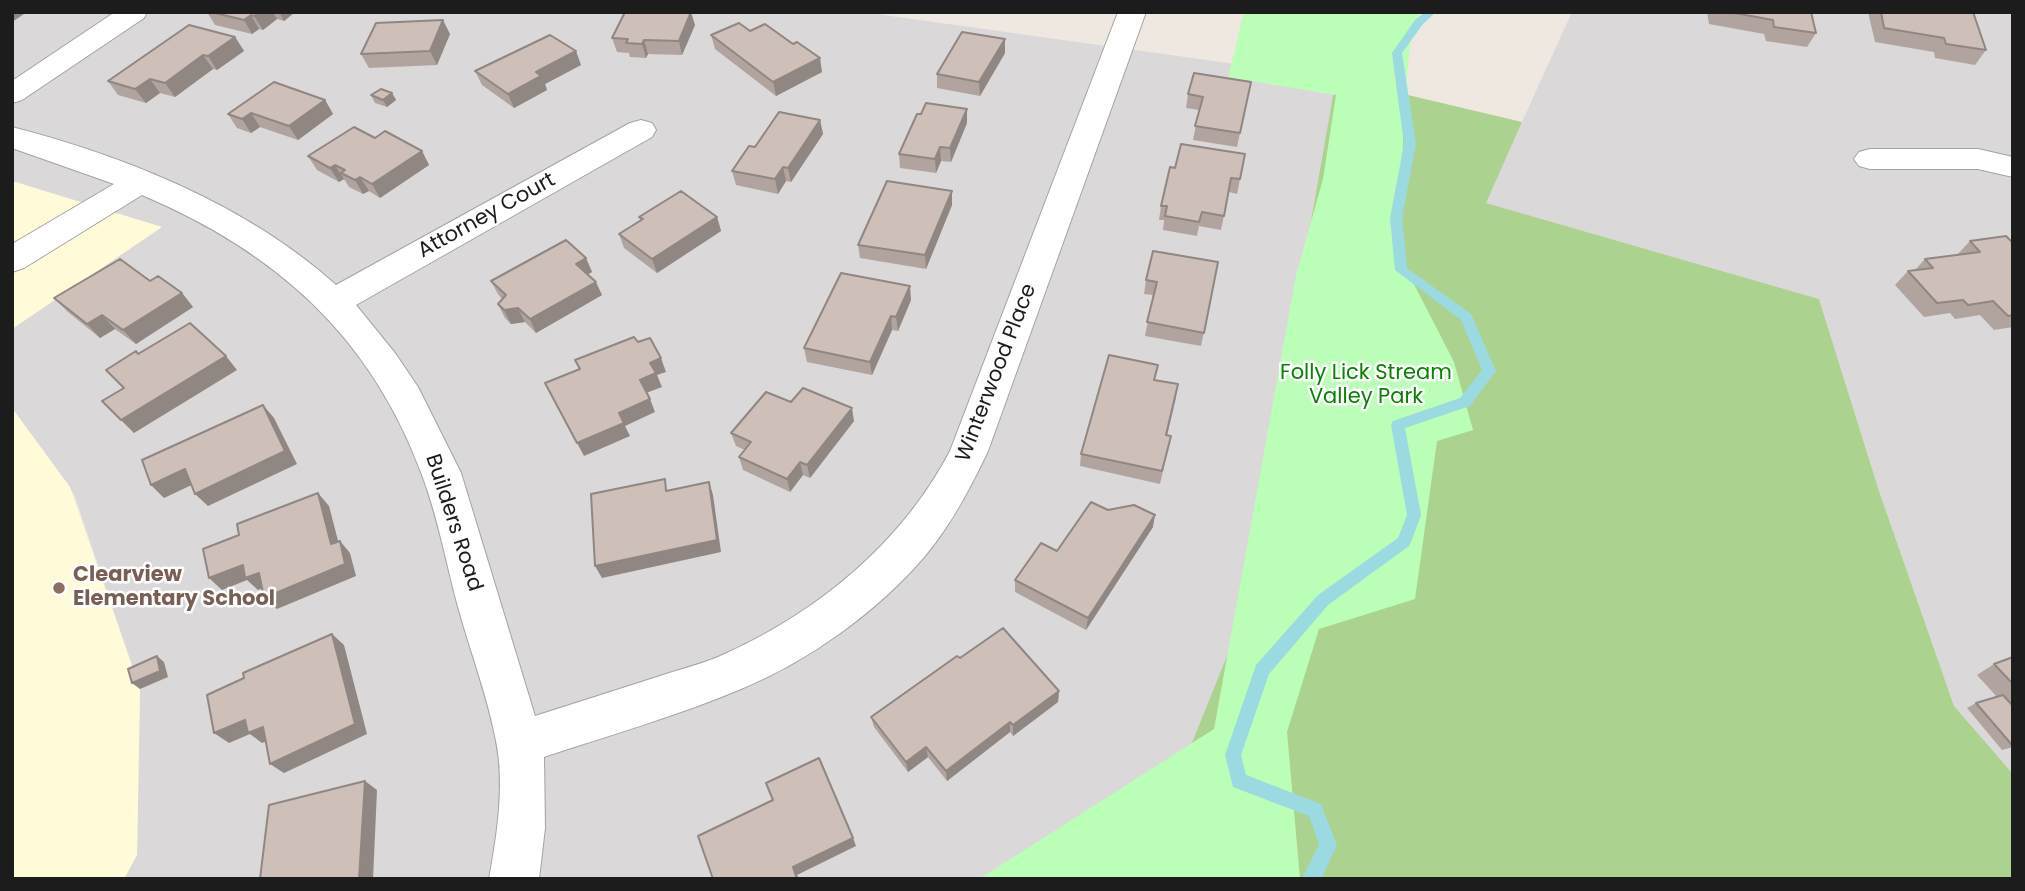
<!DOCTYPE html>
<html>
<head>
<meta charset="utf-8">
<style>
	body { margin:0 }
	#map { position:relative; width:2025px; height:891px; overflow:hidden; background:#eee8e0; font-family:Poppins,sans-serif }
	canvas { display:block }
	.frame { position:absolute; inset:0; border:14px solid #1c1c1c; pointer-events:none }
</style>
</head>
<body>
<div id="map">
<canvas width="2025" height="891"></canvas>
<div class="frame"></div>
</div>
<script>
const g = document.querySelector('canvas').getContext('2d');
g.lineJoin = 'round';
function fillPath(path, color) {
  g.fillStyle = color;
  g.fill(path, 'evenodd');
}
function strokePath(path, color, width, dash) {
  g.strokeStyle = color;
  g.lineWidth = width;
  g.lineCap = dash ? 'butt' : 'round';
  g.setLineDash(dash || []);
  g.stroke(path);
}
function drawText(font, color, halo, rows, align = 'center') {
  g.font = font + ' Poppins,sans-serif';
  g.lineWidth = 5;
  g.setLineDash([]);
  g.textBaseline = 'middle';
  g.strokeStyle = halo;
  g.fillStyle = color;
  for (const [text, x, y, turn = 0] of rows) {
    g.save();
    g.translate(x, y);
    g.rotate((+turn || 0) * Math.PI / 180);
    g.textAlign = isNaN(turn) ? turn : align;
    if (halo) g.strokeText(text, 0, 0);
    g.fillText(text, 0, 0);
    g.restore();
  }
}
const residential = new Path2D(`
	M12,12h850l474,66 -95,543 -104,258h-1013l13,-24 3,-166 -66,-195 -62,-86v-79l149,-102 -149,-46z
	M1572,12h441v762l-59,-68 -75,-215 -60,-192 -334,-96z`);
const education = new Path2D(`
	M12,181l150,46 -150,102z
	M12,408l58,79 70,202 -3,166 -13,24h-112z`);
const forest = new Path2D(`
	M1336,78l186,44 -36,81 333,96 60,192 75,215 59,68v105h-876l104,-258z`);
const park = new Path2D(`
	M1244,12h175l-8,23 -7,71 -4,151 54,105 19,68 -36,11 -22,158 -96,30 -32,103 13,147h-321l235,-150 82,-454 27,-96 13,-84 -108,-18z`);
const stream = new Path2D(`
	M1425,12h11l-13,12 -21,29 14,91 -14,74 5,50 64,46 25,57 -26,35 -65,22 16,87 -10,27 -2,4 -81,59 -59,69 -28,81 5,20 75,29 16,41 -16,34h-19l17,-35 -10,-28 -76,-29 -8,-32 31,-90 62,-70 80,-57 9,-23 -16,-90 2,-4 67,-23 22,-28 -21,-50 -66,-50 -5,-52 14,-74 -12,-91 23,-33z`);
const minor = new Path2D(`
	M115,12h32l-3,6 -122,82 -10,3v-22z
	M1118,12h28l-158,439c-17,36 -37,74 -63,105 -48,56 -116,105 -184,133 -64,27 -131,46 -197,68l1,71 -6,51h-50c8,-43 16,-94 7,-138 -8,-43 -24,-85 -36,-127 -13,-46 -21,-94 -38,-139 -51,-139 -146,-223 -280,-280l-118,73 -12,4v-28l102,-60 -102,-36v-21c115,30 235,78 324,158l294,-162 11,-3 11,3 4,7 -4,7 -296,168 39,48 23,34 43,86 74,243c41,-13 81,-26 122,-39 20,-7 42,-12 61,-20 96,-42 183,-112 232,-206z
	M1870,149h108l35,8v20l-35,-8h-108l-11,-3 -5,-7 5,-7z`);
const wall = new Path2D(`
	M207,12h88l-11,9 -7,-2 -14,11 -4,-1 -7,5 -37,-9z
	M1707,12h104l5,21 -9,14 -41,-6 -2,-7 -55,-10z
	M1868,12h105l13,38 -11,15 -40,-7 -1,-6 -59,-10z
	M695,25l-13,30 -34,-1 -2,4 -16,-1 -1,-4 -12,-1 -5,-14z
	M750,31l72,41 -46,24 -61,-47 -4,-14z
	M450,34l-13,31 -68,3 -8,-14z
	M235,37l9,14 -27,19 -4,-1 -38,28 -15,-4 -14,10 -28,-8 -10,-14z
	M1005,39v14l-25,43 -43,-8v-14z
	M581,65l-36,19 2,6 -33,18 -32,-23 -7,-14z
	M1251,82l-14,65 -44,-7 6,-30 -13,-2 2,-14z
	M392,93l4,7 -9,7 -12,-4 -4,-8z
	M325,100l8,14 -35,26 -38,-13 -9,6 -14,-5 -9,-14z
	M967,109v14l-16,39 -10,-1 -5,12 -36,-5 -1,-14z
	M820,120l3,14 -32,48 -5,-1 -8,13 -42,-9 -4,-14 23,-24z
	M422,151l7,14 -49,33 -11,-7 -6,3 -14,-7 -5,-8 -5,3 -22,-12 -9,-14z
	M1245,154l-8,40 -8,-2 -8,38 -22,-4 -2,10 -34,-6 1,-10h-5l2,-14z
	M952,205l-26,64 -66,-11 -2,-13z
	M639,217h78l4,14 -64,42 -33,-25 -5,-14 22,-13z
	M1970,241l43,2v84l-19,3 -14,-15 -25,4 -5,-6 -26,4 -29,-32 13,-14 7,-1 10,-11 32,-4z
	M586,258l6,14 -4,2 14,21 -66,38 -11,-11 -14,2 -6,-6 -7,-14 4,-5 -4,-5 -7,-13z
	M1218,262l-17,84 -56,-10 8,-41 -9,-1 2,-14z
	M150,281l32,12 11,14 -57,37 -21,-15 -15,9 -32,-26 -14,-14z
	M911,300l-13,31 -6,-1 -20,45 -65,-13 -3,-14z
	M1156,380l20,18 -9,38h4l-11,48 -80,-18 1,-12z
	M791,402l63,19 -44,57 -7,-3 -13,17 -47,-22 -4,-13 6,-7 -9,-4 -5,-13z
	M1108,510l45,17 -67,103 -71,-38v-12l42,-29z
	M2013,657v90l-11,3 -35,-42 9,-5 21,-6 -20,-22 17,-11z
	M960,658l99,33 -1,11 -45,34 -3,-4 -63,49 -19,-24 -20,15 -34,-45 -3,-10z`);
const shadedWall = new Path2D(`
	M12,12h15l-15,10z
	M259,12h14l4,7 -14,11 -9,-14z
	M279,12h16l-11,9z
	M691,12l4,13 -13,30 -3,-14z
	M251,15l8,14 -7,5 -8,-14z
	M443,20l7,14 -13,31 -7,-14z
	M235,37l9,14 -27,19 -9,-14z
	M1005,39v14l-25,43 -1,-14z
	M644,40l4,14 -2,4 -4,-14z
	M576,51l5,14 -36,19 2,6 -33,18 -6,-14 28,-22z
	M203,55l10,14 -38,28 -10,-14z
	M820,58l2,14 -46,24 -3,-14z
	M150,79l10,14 -14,10 -11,-14z
	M392,93l4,7 -9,7 -4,-7z
	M325,100l8,14 -35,26 -9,-14z
	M967,109v14l-16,39 -1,-14z
	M251,113l9,14 -9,6 -9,-14z
	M820,120l3,14 -32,48 -3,-14z
	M940,147l1,14 -5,12 -1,-14z
	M422,151l7,14 -49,33 -8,-14z
	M335,165l9,14 -5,3 -9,-14z
	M783,167l3,14 -8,13 -3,-15z
	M360,177l9,14 -6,3 -8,-14z
	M952,191v14l-26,64 -1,-14z
	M717,217l4,14 -64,42 -5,-14z
	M586,258l6,14 -10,6 -6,-14z
	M596,282l6,13 -66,38 -6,-14z
	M910,286l1,14 -13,31 -2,-14z
	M182,293l11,14 -57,37 -13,-14z
	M518,308l7,14 -14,2 -7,-14z
	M102,315l13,14 -15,9 -13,-14z
	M891,316l1,14 -20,45 -2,-13z
	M226,356l11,14 -103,63 -13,-13z
	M661,358l5,14 -9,3 5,12 -16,6 -6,-13 10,-17z
	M650,399l5,13 -30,14 5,10 -46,20 -7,-13 42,-30z
	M263,405l11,13 23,46 -89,42 -13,-12z
	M852,408l2,13 -44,57 -3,-13z
	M800,462l3,13 -13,17 -3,-13z
	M185,469l13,13 -34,16 -13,-13z
	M709,482l4,13 8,57 -119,26 -7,-12z
	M318,493l11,13 13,50 -11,-12z
	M1155,515l-2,12 -67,103 2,-12z
	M340,541l10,12 6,23 -79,33 -13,-11z
	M243,565l16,8 13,12 -14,5 -11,-10 -25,10 -13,-12z
	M332,634l12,11 23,89 -83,39 -14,-9z
	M157,656l7,6 4,15 -28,12 -8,-6z
	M1059,691l-1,11 -45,34v-11z
	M245,720l18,7 14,10 -15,6 -12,-9 -21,9 -15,-10z
	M1010,722v10l-63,49 -1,-10z
	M926,747l2,10 -20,15 -2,-10z
	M365,781l12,9 -4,89h-14z
	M853,838l3,8 -59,29 2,4h-2l-4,-12z`);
const building = new Path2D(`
	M211,12h48l-5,4 -3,-1 -7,5z
	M625,12h66l-12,29 -35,-1 -2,4 -16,-1 2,-4 -16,-1z
	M1729,12h82l5,21 -42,-6 -1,-7z
	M1881,12h92l13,38 -40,-6 -2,-6 -60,-10z
	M443,20l-13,31 -69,3 15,-31z
	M739,23l11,8 15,-7 28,20 4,-2 23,16 -47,24 -62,-47z
	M189,25l46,12 -27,19 -5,-1 -38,28 -15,-4 -15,10 -27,-8z
	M962,32l43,7 -26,43 -42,-8z
	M550,35l26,16 -40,21 5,4 -33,18 -33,-23z
	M1194,73l57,9 -11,51 -45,-7 8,-29 -15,-3z
	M274,82l51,18 -36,26 -38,-13 -9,6 -14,-5z
	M381,89l11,4 -9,7 -12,-5z
	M926,103l41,6 -17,39 -10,-1 -5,12 -36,-5 18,-40h4z
	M779,112l41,8 -32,48 -5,-1 -8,12 -43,-8 17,-25 6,1z
	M354,127l21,11 10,-7 37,20 -50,33 -12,-7 -5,3 -14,-7 4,-3 -10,-5 -5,3 -22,-12z
	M1181,144l64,10 -5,25 -9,-1 -7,38 -22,-4 -3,10 -34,-6 2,-10h-6l9,-39 5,1z
	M887,181l65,10 -27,64 -67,-10z
	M681,191l36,26 -65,42 -33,-25 24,-15 -4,-2z
	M2006,236l7,7v72l-5,1 -15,-15 -25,4 -5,-5 -26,3 -29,-32 25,-3 -8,-9 55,-7 -10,-11z
	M566,240l20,18 -10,6 20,18 -66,37 -12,-11 -14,2 -6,-6 8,-9 -15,-14z
	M1153,251l65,11 -14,71 -57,-11 10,-40 -11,-2z
	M120,259l30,22 8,-5 24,17 -59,37 -21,-15 -15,9 -33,-26z
	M841,273l69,13 -14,31 -5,-1 -21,46 -66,-14z
	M190,323l36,33 -105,64 -19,-19 22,-13 -18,-18 30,-19 2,3z
	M634,337l4,5 12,-4 11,20 -11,5 6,10 -16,7 10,19 -31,14 5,10 -47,20 -32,-60 35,-14 -5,-9z
	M1109,355l49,10 -4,15 24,4 -12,51 5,1 -9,35 -81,-17z
	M803,388l49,20 -45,57 -7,-3 -13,17 -48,-22 12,-15 -20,-9 35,-41 25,10z
	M263,405l22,46 -90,43 -10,-25 -34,16 -9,-25z
	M665,479l1,12 43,-9 8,58 -122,26 -4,-72z
	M318,493l13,51 9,-3 5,23 -81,34 -5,-25 -14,5 -2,-13 -34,13 -6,-29 36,-14 -2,-11z
	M1091,502l17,8 26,-5 21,10 -67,103 -73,-38 26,-37 16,8z
	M1003,628l56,63 -46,34 -3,-3 -64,49 -20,-24 -20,15 -35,-45 86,-61 3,2z
	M332,634l23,90 -85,40 -7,-37 -15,6 -3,-13 -31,13 -7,-38 37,-17 -1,-5z
	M157,656l3,15 -28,12 -4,-14z
	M2013,657v27l-19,-20z
	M2003,695l10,11 -1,39 -36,-42z
	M819,758l34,80 -60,29 4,12h-84l-15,-43 75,-36 -7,-17z
	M365,781l-6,98h-99l9,-74z`);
const markers = [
	[59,588,7,"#8d6e63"]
];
const streetNames = [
	["Attorney Court",487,216,-29],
	["Winterwood Place",997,373,-69],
	["Builders Road",453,523,72]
];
const parkNames = [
	["Folly Lick Stream",1366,374],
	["Valley Park",1366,398]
];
const educationNames = [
	["Clearview",73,576],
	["Elementary School",73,600]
];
fillPath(residential, '#dad8d9');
fillPath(education, '#fffad8');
fillPath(forest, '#acd290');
fillPath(park, '#bbfeb7');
fillPath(stream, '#9bdae1');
strokePath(minor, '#a3a3a3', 2);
fillPath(minor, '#fff');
fillPath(wall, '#b1a49f');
fillPath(shadedWall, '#908682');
fillPath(building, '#cebfb9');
strokePath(building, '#908682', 2);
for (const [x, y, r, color] of markers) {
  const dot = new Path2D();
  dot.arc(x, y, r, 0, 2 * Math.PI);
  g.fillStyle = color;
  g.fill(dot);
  strokePath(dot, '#fff', 2.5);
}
drawText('21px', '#1c1c1c', '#fff', streetNames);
drawText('21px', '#088201', '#fff', parkNames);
drawText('bold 21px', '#785e54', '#fff', educationNames, 'left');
</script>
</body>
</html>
